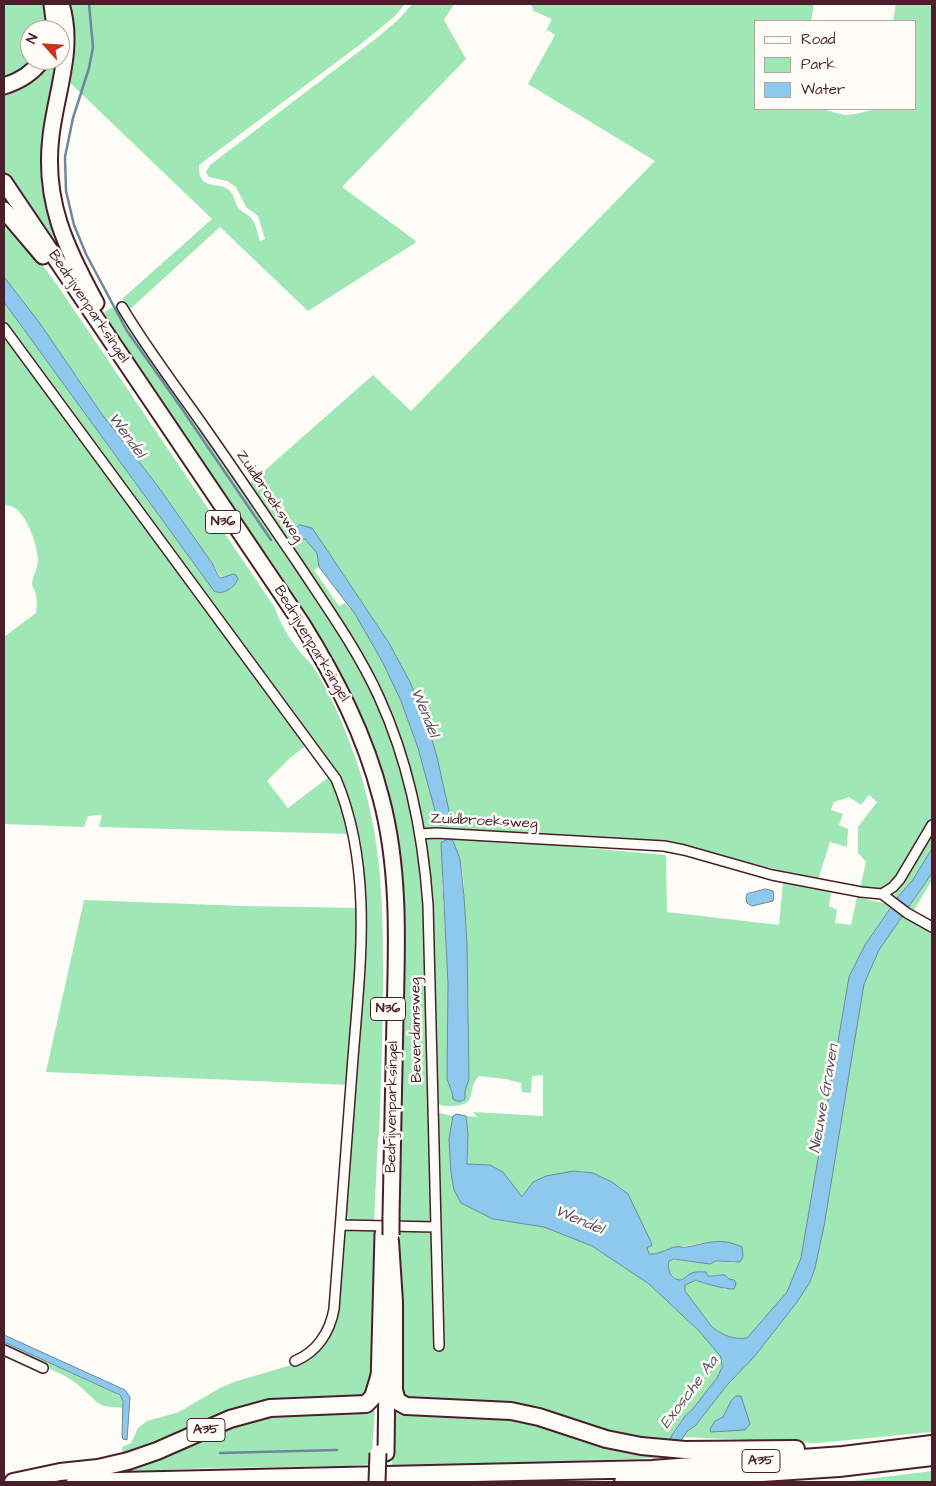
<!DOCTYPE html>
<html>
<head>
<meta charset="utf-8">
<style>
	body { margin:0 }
	#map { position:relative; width:936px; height:1486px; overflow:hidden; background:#fdfcf7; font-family:"Architects Daughter",sans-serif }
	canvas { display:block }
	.frame { position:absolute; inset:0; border:5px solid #4a1f2b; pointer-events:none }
	.legend { position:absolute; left:754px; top:20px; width:162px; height:90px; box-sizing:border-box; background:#fdfcf7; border:1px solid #b5a4a5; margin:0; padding:6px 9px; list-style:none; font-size:15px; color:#4a1f2b }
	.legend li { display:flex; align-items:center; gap:10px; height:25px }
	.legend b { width:25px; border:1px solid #b5a4a5 }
	.north { position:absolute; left:20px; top:20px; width:50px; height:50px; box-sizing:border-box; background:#fdfcf7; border:1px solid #b5a4a5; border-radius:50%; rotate:296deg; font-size:14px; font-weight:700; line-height:20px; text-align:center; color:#4a1f2b }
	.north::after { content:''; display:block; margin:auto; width:18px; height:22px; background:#c8321e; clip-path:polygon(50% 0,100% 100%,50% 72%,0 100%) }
</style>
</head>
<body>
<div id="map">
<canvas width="936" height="1486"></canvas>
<div class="frame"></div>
<ul class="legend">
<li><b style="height:6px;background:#fdfcf7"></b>Road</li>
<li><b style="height:14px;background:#9fe7b5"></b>Park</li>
<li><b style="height:14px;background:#8cc9ec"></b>Water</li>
</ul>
<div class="north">N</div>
</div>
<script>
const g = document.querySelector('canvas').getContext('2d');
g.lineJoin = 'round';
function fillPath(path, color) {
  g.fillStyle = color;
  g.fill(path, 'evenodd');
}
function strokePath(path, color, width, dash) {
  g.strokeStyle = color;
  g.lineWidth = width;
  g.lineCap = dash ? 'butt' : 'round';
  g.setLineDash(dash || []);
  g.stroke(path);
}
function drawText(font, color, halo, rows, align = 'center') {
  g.font = font + ' "Architects Daughter",sans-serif';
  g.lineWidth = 5;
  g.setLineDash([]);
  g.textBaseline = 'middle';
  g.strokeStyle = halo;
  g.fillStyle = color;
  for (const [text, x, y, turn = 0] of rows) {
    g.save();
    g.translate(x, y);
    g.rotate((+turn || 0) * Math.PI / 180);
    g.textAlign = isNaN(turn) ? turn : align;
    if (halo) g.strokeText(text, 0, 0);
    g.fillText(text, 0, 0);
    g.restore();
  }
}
const green = new Path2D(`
	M4,4h44l2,26h-20v30h8l-34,23z
	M54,4h5c3,13 6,27 5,41 0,32 -12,63 -16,94 -8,64 20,115 48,170l-1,1 -91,-136v-85c17,-5 31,-14 41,-29h15v-30h-4z
	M63,4h342l-11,13 -32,26 -163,122c-1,28 20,14 32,27 3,4 4,10 6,14 4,6 11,8 15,13 4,5 6,16 8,22l5,-2 -7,-23 -12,-9 -10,-20 -9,-6 -18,-4 -3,-5 4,-7 168,-128 20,-17 14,-16h42l-10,16 22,39 -124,128 74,54 -1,2 -107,68 -88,-84 -93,85 -4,-5v-9l89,-79 -147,-141z
	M531,4h283l-3,17h-56v88h67l22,6 11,-1 21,-5h39v-88h-22l3,-17h36v815l-13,25 -29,42 -8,4 -22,-1 6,-27 -8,-9v-26l19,-25 -8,-7 -8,10 -12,-8 -15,5 -3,8 12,4 -4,11 9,4 -1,18 -17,-5 -12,38 -118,-30 -46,-8 -178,-12 -54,1 -41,-134 -134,-211 126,-111 38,36 244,-250 -127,-77 27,-49 -7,-5 -3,3 7,-14 -18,-8zM312,528l77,115 21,39 18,44 9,31 14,63 -14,-2 -19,-70 -17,-47 -18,-38 -28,-49 -10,-11 -6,3 -25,-36 5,-3 -2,-14 -12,-14h-4z
	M4,212l58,80 213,316c5,16 16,33 27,46 3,4 7,7 10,11 18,27 31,59 42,89 27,76 29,141 29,220 0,54 -2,108 -4,162l-1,1 -4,85 -23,-1 -6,-6 19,-285 -18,-133 -342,-473v-22l204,281 20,7 8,-7 2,-4 -13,-2 -3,1 -10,-15 -55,-78 -56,-72 -62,-91 -35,-45z
	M119,304l216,317 51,98 17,49 22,110 7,340 -5,5 -27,1c0,-62 0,-124 2,-186 2,-73 6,-146 -8,-218 -13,-72 -47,-140 -86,-201 -18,-26 -31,-55 -53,-78l-138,-205 -13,-24z
	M4,338l41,52 262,355 -16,12 -24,24 21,27 42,-32 20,58 -251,-7 3,-12 -14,1 -4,11 -80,-3v-187l32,-24c1,-6 1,-13 0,-19 -1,-4 -4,-7 -4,-11 1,-8 6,-15 6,-23 0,-15 -15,-60 -34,-54z
	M932,834v15l-20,32 -15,17 -3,-3z
	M426,837h39l201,18 1,57 112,13 4,-42 48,9 -2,14 8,4 -2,13 16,2 6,-28 34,8 -26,40 -16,32 -48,281 -14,34 -40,46c-13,2 -25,-3 -35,-11l-27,-36v-6l11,-5c10,5 21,5 31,10l2,-11 -9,-5c-8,3 -33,6 -42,6 -7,-5 -12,-9 -9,-19 10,-3 18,0 29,1 12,1 24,-1 37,1l7,-16c-25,-11 -50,-1 -74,2l-2,2 -15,4 -4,-3v-4l5,-3 -1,-3 -20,-38c0,-9 -8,-15 -16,-20 -11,-7 -27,-14 -40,-13 -9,1 -43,21 -53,26l-32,-32h-23l1,-31 -2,-18 11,1 -4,-5 70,4v-41l-11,1 -1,17 -9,-1 -1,-9 -15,-4 -27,-3c-14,15 1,30 -29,30 -6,0 -10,0 -15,-5l-10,-261zM441,848l15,3c9,18 8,42 9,61 4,56 3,111 4,167l-4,12v8l-2,2h-7l-4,-5v-4l-5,-14 1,-94 -6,-106 2,-15z
	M932,873v7l-18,30 -5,-3z
	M84,900l159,6 115,2 -9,177 -303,-13z
	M904,914l28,18v500l-115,11 -134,-6 4,-7 8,-4 33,-42 26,-27 43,-55 13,-20 10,-35 44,-263 15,-34z
	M439,1113l14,3 -4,23 2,34 3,17 7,13 32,16 51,8 48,19 57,38 50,47 22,26c6,14 -19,43 -29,53 -3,3 -6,4 -9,8 -4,6 -9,13 -12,19 -8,14 -12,30 -14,45h-11l7,-24 -261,11 -1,-57 5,-2 94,2 31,4 67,20 59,15h9l4,-9 -36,-5 -23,-5 -59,-20 -20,-4 -45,-5 -27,3 -32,-1 -10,-3 -9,-7 -3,-14 1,-91 3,-62 27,1 7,7 4,109h4l-1,-62 -5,-164z
	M374,1227v38l2,1 -3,119 -7,13 -66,2 -177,57 -1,-10 9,-4 7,-15 9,-7 32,-9 41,-24 14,-6 64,-19 29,-26 16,-102c7,-10 20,-8 31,-8z
	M4,1342l111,51 7,5 1,10 -19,-2 -6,-3 -22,-20 -11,-7 -61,-29z
	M361,1409l14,2 -4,53 -20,2 -138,2 -126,5 167,-58z
	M932,1471v11h-91l11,-1z`);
const water = new Path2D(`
	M4,277l35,45 62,91 56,72 55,78 7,14 3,1 11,-4 3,1 2,4c-3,8 -15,17 -24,12l-210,-289z
	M300,525l12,3 11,16 66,99 21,39 18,44 9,31 14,63 -3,5h-9l-2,-7 -19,-70 -17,-47 -18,-38 -28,-49 -36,-47 -2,-14 -12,-14h-4l-6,4 -6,-7 1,-3z
	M449,839l4,2 7,18 4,37 3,47 2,136 -4,12v8c-4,3 -8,3 -12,0l-1,-7 -5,-13 1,-95 -7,-141z
	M932,849v24l-53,77 -15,34 -40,242 -9,42 -5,14 -13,20 -43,55 -26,27 -33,42 -8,5 -9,15 -7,20 -11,-3 4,-13 8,-15 13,-19 7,-6 25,-32 5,-11 -1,-10 -22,-26 -50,-47 -57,-38 -48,-19 -51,-8 -32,-16 -7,-13 -3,-17 -2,-34 4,-23 3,-2 10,2 2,18 -1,30 23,1 13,7 19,25 11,-15 13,-6 28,-5 19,2 19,9 16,12 23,48 1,3 -5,3 2,6c8,1 18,-5 26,-7 4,-1 7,1 12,0 21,-4 33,-10 55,0l1,10 -3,5 -24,-1 -6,3 -36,-5 -5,2c-2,8 1,18 11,19 4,0 6,-4 10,-6 5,-3 11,-2 16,-2l2,4c6,1 10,-2 17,-1l4,4 5,1 2,3 -2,6c-5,1 -33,-6 -38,-9l-11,5v6l27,36c10,8 22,13 35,11l40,-46 14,-34 48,-281 16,-32 32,-47 15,-17z
	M766,889l7,2 1,6 -1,4 -21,5 -5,-3 -1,-5 1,-4z
	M4,1335l121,55 5,7 -3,43 -4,-1 -1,-4 1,-34 -3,-6 -116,-53z
	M736,1396h5l9,28 -5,6 -34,2 -1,-3 5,-8 8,-4 8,-16z`);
const stream = new Path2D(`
	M89,4l4,43 -4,21 -16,50 -8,39 1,34 8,34 12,29 41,77 53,75 91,134
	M220,1453l117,-3`);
const minor = new Path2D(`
	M122,307c25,42 55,81 83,121 31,44 61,89 92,134 29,44 60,87 82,135 30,66 44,136 49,208l8,322
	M4,328l332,451c39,92 23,195 16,292 -6,79 -12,159 -18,238 -4,23 -17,43 -39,52
	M420,834l16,-1 228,13 20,4 88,25 89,17 21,2 25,19 25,14
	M882,894l11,-7 7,-8 32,-54
	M341,1225l95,2 3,119
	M4,1350l39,18`);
const trunk = new Path2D(`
	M52,4l2,16 -1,10
	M61,4c14,44 -5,88 -10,132 -8,65 15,112 45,167
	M4,86c16,-5 28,-12 38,-26
	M4,182l298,442c34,55 63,111 79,174 19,71 16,146 14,219 -1,66 -3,133 -4,200
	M4,210l39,46
	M379,1385l4,-151
	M386,1453l1,-77`);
const motorway = new Path2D(`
	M390,1241l4,61v88l3,11 9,5 105,5 28,6 67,22 35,7 44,4 111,-1
	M13,1482l47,-10 38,-4 30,-7 29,-10 73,-32 40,-11 96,-4 7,-7 7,-23
	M75,1482l577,-13 191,-14 89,-11
	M623,1482l216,-14 93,-11`);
const trunkBridge = new Path2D(`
	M391,1235v-18
	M377,1482l1,-29`);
const shields = [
	[223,522,35],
	[388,1009,35],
	[206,1430,38],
	[761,1461,38]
];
const shieldNames = [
	["N36",223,522],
	["N36",388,1009],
	["A35",206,1430],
	["A35",761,1461]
];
const streetNames = [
	["Bedrijvenparksingel",88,307,56],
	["Zuidbroeksweg",269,497,56],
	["Bedrijvenparksingel",311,644,59],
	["Zuidbroeksweg",484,822,3],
	["Beverdamsweg",417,1030,-91],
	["Bedrijvenparksingel",393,1107,-89]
];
const waterNames = [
	["Wendel",126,436,54],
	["Wendel",424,713,68],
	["Nieuwe Graven",825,1099,-80],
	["Wendel",579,1221,23],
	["Exosche Aa",690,1393,-53]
];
fillPath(green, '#9fe7b5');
fillPath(water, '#8cc9ec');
strokePath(water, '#72859f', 1);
strokePath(stream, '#72859f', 2.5);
strokePath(minor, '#4a1f2b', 12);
strokePath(trunk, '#4a1f2b', 19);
strokePath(motorway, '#4a1f2b', 20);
strokePath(minor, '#fdfcf7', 9);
strokePath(trunk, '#fdfcf7', 15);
strokePath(motorway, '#fdfcf7', 16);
strokePath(trunkBridge, '#4a1f2b', 19, []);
strokePath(trunkBridge, '#fdfcf7', 15);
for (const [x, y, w] of shields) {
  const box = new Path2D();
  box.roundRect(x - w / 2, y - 11.5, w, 23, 4);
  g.fillStyle = '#fdfcf7';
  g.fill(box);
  strokePath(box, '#4a1f2b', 1);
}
drawText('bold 14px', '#4a1f2b', null, shieldNames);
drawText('15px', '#4a1f2b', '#fdfcf7', streetNames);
drawText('italic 16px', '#5e5265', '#fdfcf7', waterNames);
</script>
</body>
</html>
